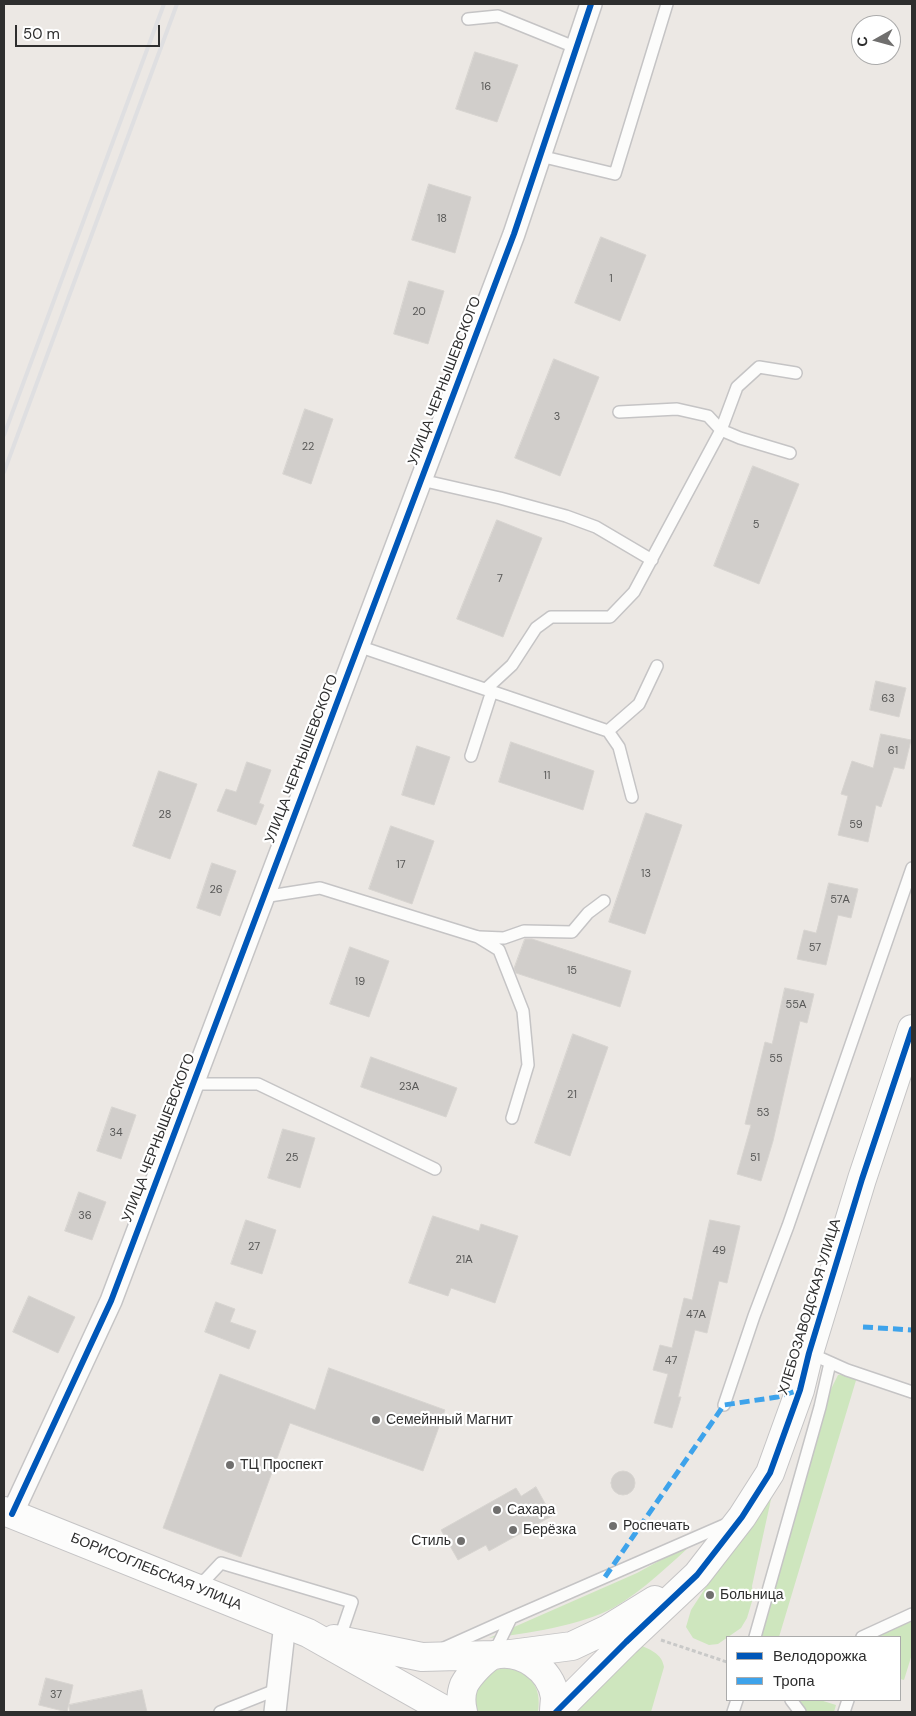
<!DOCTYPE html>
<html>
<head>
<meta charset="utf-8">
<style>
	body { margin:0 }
	#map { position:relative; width:916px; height:1716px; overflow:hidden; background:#ece8e4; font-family:"DM Sans",sans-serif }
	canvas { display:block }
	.frame { position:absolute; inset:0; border:5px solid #2e2e2e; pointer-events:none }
	.legend { position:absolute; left:726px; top:1636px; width:175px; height:65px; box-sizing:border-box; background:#fff; border:1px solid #ababab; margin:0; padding:6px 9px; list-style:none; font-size:15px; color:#2e2e2e }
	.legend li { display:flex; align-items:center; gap:10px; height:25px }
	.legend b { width:25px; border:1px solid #ababab }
	.north { position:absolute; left:851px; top:15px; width:50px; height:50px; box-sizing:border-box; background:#fff; border:1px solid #ababab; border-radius:50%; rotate:263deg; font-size:14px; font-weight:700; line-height:20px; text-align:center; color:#2e2e2e }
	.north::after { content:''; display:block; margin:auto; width:18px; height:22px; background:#706f6e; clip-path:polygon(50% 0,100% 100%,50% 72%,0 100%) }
	.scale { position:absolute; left:15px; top:25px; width:145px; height:22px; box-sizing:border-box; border:2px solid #2e2e2e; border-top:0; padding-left:6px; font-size:15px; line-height:18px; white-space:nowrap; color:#2e2e2e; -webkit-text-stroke:4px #fff; paint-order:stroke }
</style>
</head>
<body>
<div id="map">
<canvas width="916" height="1716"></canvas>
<div class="frame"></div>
<ul class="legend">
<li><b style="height:6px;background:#0057b8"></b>Велодорожка</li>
<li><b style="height:6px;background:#3ea3eb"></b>Тропа</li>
</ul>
<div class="north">С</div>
<div class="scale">50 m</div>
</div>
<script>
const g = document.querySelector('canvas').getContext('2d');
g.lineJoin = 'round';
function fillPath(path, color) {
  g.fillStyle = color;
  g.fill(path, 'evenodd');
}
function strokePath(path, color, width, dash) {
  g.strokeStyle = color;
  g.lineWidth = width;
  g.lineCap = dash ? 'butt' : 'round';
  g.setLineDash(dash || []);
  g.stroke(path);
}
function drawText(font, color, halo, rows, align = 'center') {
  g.font = font + ' "DM Sans",sans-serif';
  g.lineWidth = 4.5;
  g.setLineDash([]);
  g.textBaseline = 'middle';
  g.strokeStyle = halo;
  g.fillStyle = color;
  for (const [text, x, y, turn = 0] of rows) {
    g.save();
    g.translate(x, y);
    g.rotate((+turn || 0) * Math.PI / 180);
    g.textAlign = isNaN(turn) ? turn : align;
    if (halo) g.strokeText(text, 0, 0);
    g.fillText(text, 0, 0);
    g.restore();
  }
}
const green = new Path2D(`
	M845,1374l12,3 -78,260h-20l67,-238 12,-24z
	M775,1481l-23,105 1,12 -6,20 -6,10 -23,16 -9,1 -16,-7 -7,-11 5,-17z
	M697,1540c-27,24 -53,50 -84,68 -31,17 -88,26 -124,30l148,-65z
	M912,1617v37l-8,26 -4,-1v-42h-27z
	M637,1644c12,5 25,9 27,23l-13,45h-81z
	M504,1668c26,3 38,18 34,44h-63l-1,-3 3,-22 16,-16z
	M799,1700h21l16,5 -2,7h-27z`);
const building = new Path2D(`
	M475,52l43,13 -21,57 -41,-13z
	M429,184l42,13 -16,56 -43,-13z
	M601,237l45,18 -26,66 -45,-18z
	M409,281l35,10 -16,53 -34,-10z
	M554,359l45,18 -39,99 -45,-18z
	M305,409l28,10 -22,65 -28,-10z
	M753,466l46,18 -40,100 -45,-18z
	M497,520l45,18 -39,99 -46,-18z
	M876,681l30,7 -7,29 -29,-7z
	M881,734l30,6 -7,29 -10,-2 -13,40 -5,-2 -8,37 -30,-7 10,-39 -7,-2 11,-33 21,7z
	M511,742l83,29 -11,39 -84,-28z
	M417,746l33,11 -16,48 -32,-10z
	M247,762l24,8 -12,33 5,2 -8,20 -39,-14 9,-22 10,3z
	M159,771l38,13 -27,75 -37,-13z
	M646,813l36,12 -37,109 -36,-12z
	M391,826l43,15 -22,63 -43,-15z
	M212,863l24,8 -16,45 -23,-8z
	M829,883l29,6 -7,29 -13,-3 -12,50 -29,-6 7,-29 12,3z
	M525,939h7l99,32 -11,36 -104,-34 -2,-4z
	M350,947l39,14 -20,56 -39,-13z
	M785,988l29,6 -7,29 -7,-2 -27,120 -12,40 -24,-7 14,-49 -6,-1 20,-82 7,2z
	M573,1034l35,13 -38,109 -35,-13z
	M371,1057l86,31 -11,29 -85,-30z
	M112,1107l24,8 -15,44 -24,-8z
	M283,1129l32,9 -15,50 -32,-10z
	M79,1192l27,10 -14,38 -27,-9z
	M433,1216l46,15 2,-7 37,12 -23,67 -44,-15 -3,8 -39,-13z
	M246,1220l30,10 -14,44 -31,-10z
	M710,1220l30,6 -13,57 -8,-2 -12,52 -12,-3 -17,67h3l-9,31 -18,-5 14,-49 -15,-4 7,-25 12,3 12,-50 8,2z
	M29,1296l46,21 -17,36 -45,-21z
	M216,1302l19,7 -5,13 26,9 -7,18 -44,-17z
	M329,1368l116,42 -22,61 -133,-48 -49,134 -78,-29 57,-154 95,36z
	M611 1483a12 12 0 1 1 24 0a12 12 0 1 1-24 0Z
	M536,1487l16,29 -63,35 -3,-6 -28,15 -17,-30 75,-42 5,8z
	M46,1678l27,7 -6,27 -28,-7z
	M142,1690l5,22h-77l-1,-7z`);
const path = new Path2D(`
	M661,1640l66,22`);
const lane = new Path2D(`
	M468,19l30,-3 79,32
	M540,156l75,18 52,-170
	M619,412l58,-3 31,7 13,14 19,8 50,15
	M421,480l79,18 66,18 30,11 56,33
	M358,646l250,85 11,16 13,50
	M486,689l26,-24 24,-37 15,-11h59l24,-25 87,-162 16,-43 22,-20 37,6
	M608,731l31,-27 18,-38
	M471,756l21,-65
	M263,897l57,-9 158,49 21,13 24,61 5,54 -16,53
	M479,937l25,1 20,-7 48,1 16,-19 16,-12
	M193,1084h65l177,85
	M809,1353l38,17 65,22
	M724,1405l30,-89 34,-90 124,-358
	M195,1584l11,-5 15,-16 131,39 -13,38
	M755,1637l65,-230 10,-44
	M862,1637l50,-23
	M444,1648l67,-30
	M494,1653l17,-35 218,-95
	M791,1700l9,12
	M220,1712l58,-23
	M733,1712l4,-12
	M844,1712l4,-12`);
const street = new Path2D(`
	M12,1514l99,-213 403,-1067 77,-230
	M275,1712l10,-89`);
const secondary = new Path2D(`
	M4,1511l304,122 140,79
	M334,1639l88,18 71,-2
	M511,1654l61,-8 36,-17 47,-29
	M463,1712c-2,-8 -2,-19 1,-27 4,-8 21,-28 30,-30 27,-6 57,14 61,42 0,4 -1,10 -1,15
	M556,1712l70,-70 71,-67 45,-58 28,-44 30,-83 9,-37 53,-174 50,-150`);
const rail = new Path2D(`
	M4,435l160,-431
	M4,472l173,-468`);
const quiet = new Path2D(`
	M863,1327l49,3
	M605,1577l119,-172 53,-8 23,-7`);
const cycleway = new Path2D(`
	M12,1514l99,-213 403,-1067 77,-230
	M556,1712l70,-70 71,-67 45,-58 28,-44 30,-83 9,-37 53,-174 50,-150`);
const markers = [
	[376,1420,5,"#706f6e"],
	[230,1465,5,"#706f6e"],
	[497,1510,5,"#706f6e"],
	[613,1526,5,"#706f6e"],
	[513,1530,5,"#706f6e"],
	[461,1541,5,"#706f6e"],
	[710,1595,5,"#706f6e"]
];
const numberNames = [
	["16",486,87],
	["18",442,219],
	["1",611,279],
	["20",419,312],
	["3",557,417],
	["22",308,447],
	["5",756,525],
	["7",500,579],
	["63",888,699],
	["61",893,751],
	["11",547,776],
	["28",165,815],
	["59",856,825],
	["17",401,865],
	["13",646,874],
	["26",216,890],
	["57А",840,900],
	["57",815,948],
	["15",572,971],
	["19",360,982],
	["55А",796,1005],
	["55",776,1059],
	["23А",409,1087],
	["21",572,1095],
	["53",763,1113],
	["34",116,1133],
	["25",292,1158],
	["51",755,1158],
	["36",85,1216],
	["27",254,1247],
	["49",719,1251],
	["21А",464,1260],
	["47А",696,1315],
	["47",671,1361],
	["37",56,1695]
];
const streetNames = [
	["УЛИЦА ЧЕРНЫШЕВСКОГО",445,381,-69],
	["УЛИЦА ЧЕРНЫШЕВСКОГО",302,759,-69],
	["УЛИЦА ЧЕРНЫШЕВСКОГО",159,1138,-69],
	["ХЛЕБОЗАВОДСКАЯ УЛИЦА",810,1307,-73],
	["БОРИСОГЛЕБСКАЯ УЛИЦА",156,1572,22]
];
const poiNames = [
	["Семейнный Магнит",386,1420],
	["ТЦ Проспект",240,1465],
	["Сахара",507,1510],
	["Роспечать",623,1526],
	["Берёзка",523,1530],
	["Стиль",451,1541,"right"],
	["Больница",720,1595]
];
fillPath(green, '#cee6be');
fillPath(building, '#d1cecb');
strokePath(building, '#d7d4d0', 1);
strokePath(lane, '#c5c4c5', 14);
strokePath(street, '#c5c4c5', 24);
strokePath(secondary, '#c5c4c5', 30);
strokePath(path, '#c9c9c8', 3, [4, 2.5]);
strokePath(lane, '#fcfcfb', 11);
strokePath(street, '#fcfcfb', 21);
strokePath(secondary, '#fcfcfb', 28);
strokePath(rail, '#dfdfe1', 4);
strokePath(quiet, '#3ea3eb', 5, [10, 5]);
strokePath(cycleway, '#0057b8', 6);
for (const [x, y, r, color] of markers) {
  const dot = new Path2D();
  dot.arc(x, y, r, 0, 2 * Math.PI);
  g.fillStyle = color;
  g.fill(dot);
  strokePath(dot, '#fff', 2);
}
drawText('11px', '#585857', null, numberNames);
drawText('14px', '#2e2e2e', '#fff', streetNames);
drawText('14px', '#2e2e2e', '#fff', poiNames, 'left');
</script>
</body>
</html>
